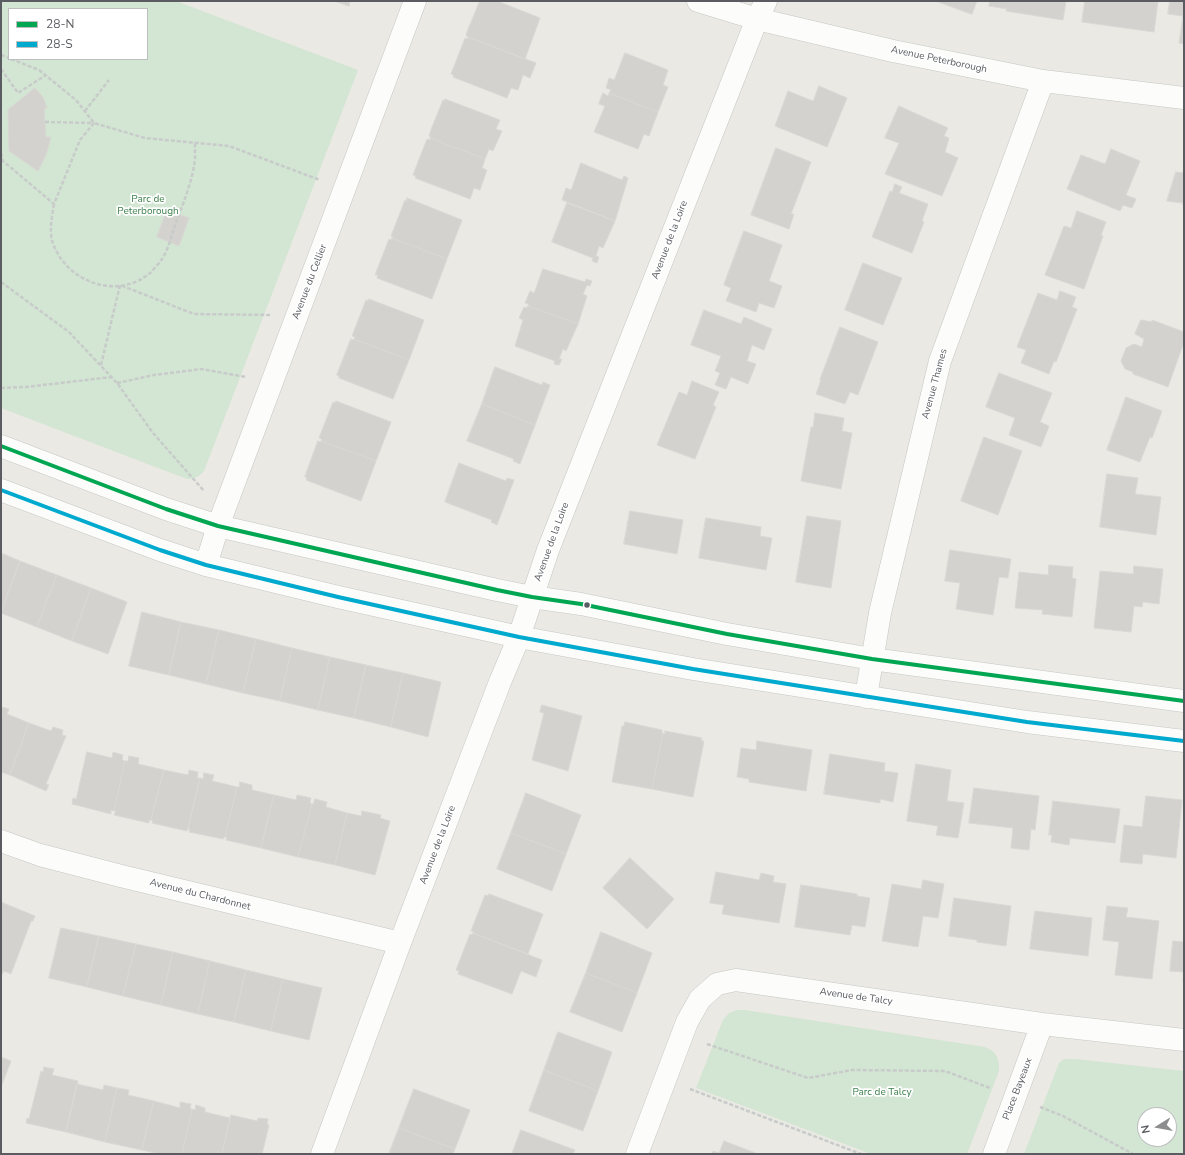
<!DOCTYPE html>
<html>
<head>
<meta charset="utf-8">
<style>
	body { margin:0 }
	#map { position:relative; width:1185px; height:1155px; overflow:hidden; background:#eae9e4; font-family:"Nunito Sans",sans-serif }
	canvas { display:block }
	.frame { position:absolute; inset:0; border:2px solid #5a5c61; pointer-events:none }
	.legend { position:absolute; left:8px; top:8px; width:140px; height:52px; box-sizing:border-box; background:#fff; border:1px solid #bdbec0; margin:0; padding:5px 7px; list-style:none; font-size:12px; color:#5a5c61 }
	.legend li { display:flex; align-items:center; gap:8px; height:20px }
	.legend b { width:20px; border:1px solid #bdbec0 }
	.north { position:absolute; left:1137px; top:1107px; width:40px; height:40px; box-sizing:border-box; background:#fff; border:1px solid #bdbec0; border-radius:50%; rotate:259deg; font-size:11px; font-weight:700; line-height:16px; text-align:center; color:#5a5c61 }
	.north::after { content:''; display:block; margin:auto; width:14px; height:18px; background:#8c8d8f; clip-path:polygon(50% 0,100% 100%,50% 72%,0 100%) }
</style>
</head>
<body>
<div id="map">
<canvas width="1185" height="1155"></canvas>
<div class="frame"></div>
<ul class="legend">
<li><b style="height:5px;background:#00a651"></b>28-N</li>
<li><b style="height:5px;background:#00a9ce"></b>28-S</li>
</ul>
<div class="north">N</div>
</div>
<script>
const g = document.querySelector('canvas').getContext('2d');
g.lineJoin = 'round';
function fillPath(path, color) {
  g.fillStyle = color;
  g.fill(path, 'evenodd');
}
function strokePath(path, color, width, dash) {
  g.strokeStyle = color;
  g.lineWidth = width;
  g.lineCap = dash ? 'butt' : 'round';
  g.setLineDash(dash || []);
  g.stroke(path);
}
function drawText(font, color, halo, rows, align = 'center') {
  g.font = font + ' "Nunito Sans",sans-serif';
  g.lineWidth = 3.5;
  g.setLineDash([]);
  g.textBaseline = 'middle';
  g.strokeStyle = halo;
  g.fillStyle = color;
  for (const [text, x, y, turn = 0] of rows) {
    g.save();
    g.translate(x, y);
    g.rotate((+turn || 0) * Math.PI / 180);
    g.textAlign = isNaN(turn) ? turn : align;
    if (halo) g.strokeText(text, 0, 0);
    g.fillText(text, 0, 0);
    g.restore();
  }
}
const green = new Path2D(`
	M1,1h175l182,69 -154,401c-5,6 -10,8 -17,8l-186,-71zM9,9h138v50h-138z
	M737,1010h8l240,37c12,5 14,11 14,24l-32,83h-96l-175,-66 27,-68 6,-7z
	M1064,1059h12l108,12v83h-160l35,-91zM1145,1115h24v24h-24z`);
const building = new Path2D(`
	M335,1h15l-1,5z
	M480,1h17l43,17 -15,41 -57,-22 -2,-2z
	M936,1h41l-5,13z
	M990,1h76l-3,19 -57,-9 1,-2 -18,-3z
	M1085,1h73l-4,31 -72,-10z
	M1170,1h14v43l-5,-1 4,-27 -15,-2z
	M468,37l68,26 -6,15 -7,-3 -5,15 -7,-2 -4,10 -54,-21 1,-2 -3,-1 14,-36 3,1z
	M625,53l43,17 -5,15 5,2 -10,25 -49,-19 2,-3 -5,-2 3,-10 5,2z
	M819,86l28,12 -20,49 -52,-21 13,-35 25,10z
	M35,88l8,9 4,11 -3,1 2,28h5l-5,18 -8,16 -29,-20 -1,-41z
	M603,93l5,3 1,-3 49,19 -9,24 -5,-2 -6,15 -44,-17 11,-26 -6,-2z
	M445,99l55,21 -4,9 6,2 -9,20 -4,-2 -4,10 -55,-21 1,-1 -2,-1 3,-9 11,-27 2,1z
	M899,106l49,22 -4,8 5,2 -4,14 13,6 -16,38 -57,-22 14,-31 -14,-5z
	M430,138l55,21 -3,9 5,2 -7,20 -6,-2 -4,11 -55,-21 1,-2 -3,-1 14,-36 3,1z
	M776,148l35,14 -20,52h3l-5,15 -38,-14z
	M1111,149l29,12 -14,34 10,4 -4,9 -9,-3 -3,6 -53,-22 14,-34 24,9z
	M581,163l41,17 2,-4 4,2 -13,43 -53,-21 4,-12 5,2z
	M1176,172l8,1v32l-2,-1 1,-1 -16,-2z
	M895,184l7,3 -3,6 29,11 -6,17 2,1 -12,31 -40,-16 18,-46 2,1z
	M407,198l55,22 -15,39 -55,-21 1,-1 -2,-1 14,-36 2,1z
	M567,203l48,18 -12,27 -4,-2 -3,10 3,1 -2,6 -5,-2 1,-3 -41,-16z
	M167,210l22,8 -10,28 -22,-9z
	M1077,211l29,11 -5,13 2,1 -19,53 -39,-14 19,-49 7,2z
	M744,231l38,14 -13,36 13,5 -8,22 -15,-5 -3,9 -30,-11 5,-13 -7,-3z
	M392,238l55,21 -15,40 -55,-21 1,-3h-3l14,-36 3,1z
	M863,263l39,15 -19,47 -38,-15z
	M543,269l42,13 1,-3 6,2 -2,5 -3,-1 -4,9 4,2 -9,28 -50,-18 1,-2 -4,-1 5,-12 4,2z
	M1060,291l16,6 -4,10 5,2 -21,53 -2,-1 -5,13 -28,-11 5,-13 -9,-3 21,-54 19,7z
	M369,299l55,21 -15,40 -55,-21 1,-2 -3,-1 14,-36 2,1z
	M528,306l50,18 -12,27 -3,-2 -4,10h3l-3,6 -5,-1 1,-3 -40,-15 8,-26 -4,-2 5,-11 3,1z
	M704,310l37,14 3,-7 28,12 -8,21 -12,-5 -5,16 9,3 -8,20 -17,-7 -5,12 -11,-4 5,-12 -5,-2 6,-15 -30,-11z
	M1141,320l11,2v-2l32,12v10l-16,45 -35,-13v-2l-8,-3 -4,-8 5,-13 8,-4 8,3 2,-8 -9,-5z
	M840,327l38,15 -20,53 -8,-3 -5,12 -29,-10 5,-14h-1z
	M351,339l2,1 1,-1 55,21 -16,39 -54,-21v-2l-2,-1z
	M495,367l47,18 1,-3 7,3 -15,40 -53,-21z
	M999,373l53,20 -12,29 9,4 -8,21 -32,-12 6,-17 -29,-11z
	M692,381l27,11 -6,13 3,2 -21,52 -38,-14 22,-53 8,3z
	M1126,397l36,14 -10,27 -2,-1 -10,25 -33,-12z
	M336,401l55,21 -15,39 -55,-20 1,-2 -3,-1 14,-36 2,1z
	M482,404l53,21 -15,39 -7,-3 1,-2 -47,-18z
	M815,413l29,5 -2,13 10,2 -11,56 -40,-8 10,-54h2z
	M984,437l38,14 -24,64 -37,-14z
	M318,441l3,1v-1l55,20 -15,40 -55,-21 1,-2 -2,-1z
	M459,463l47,18 1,-3 7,2 -17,45 -6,-3 1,-2 -47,-18z
	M1107,474l31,4 -3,16 26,3 -5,38 -56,-8z
	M630,511l53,9 -6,34 -53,-10z
	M807,516l34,5 -10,67 -35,-6z
	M706,518l55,9 -1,9 12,2 -6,32 -67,-12z
	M950,550l61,9 -3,19 -9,-1 -6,38 -37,-6 4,-26 -15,-2z
	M1,553l19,8 -19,52z
	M20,561l37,14 -20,52 -36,-14z
	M1049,565l24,2 -1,11 4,1 -4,38 -30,-3 1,-4 -28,-2 4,-36 29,3z
	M1134,566l29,3 -4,35 -16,-2 -1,5 -8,-1 -3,26 -37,-4 6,-57 33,3z
	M57,575l34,13 -19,53 -35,-14z
	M91,588l36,14 -19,52 -36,-13z
	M142,612l39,10 -12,53 -40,-9z
	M181,622l38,8 -13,54 -37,-9z
	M219,630l37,9 -13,54 -37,-9z
	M256,639l36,9 -12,53 -37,-8z
	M292,648l38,9 -12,53 -38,-9z
	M330,657l36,8 -12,53 -36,-8z
	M366,665l37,8 -12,54 -37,-9z
	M403,673l38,9 -13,55 -37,-10z
	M542,705l40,11 -14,55 -36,-11 12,-47 -4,-1z
	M1,707l8,2 -2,5 22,9 -19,52 -9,-3z
	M625,722l37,8v4l1,-1 -11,56 -40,-7 10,-56h2z
	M29,723l22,8 2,-4 10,3 -1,5 4,1 -20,48 3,1 -3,6 -36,-16z
	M665,731l37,7 -1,3h3l-11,56 -41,-8 11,-56 2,1z
	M757,741l55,9 -6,41 -57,-9v-3l-12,-2 4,-29 15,2z
	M87,752l25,6 1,-6 10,3 -1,5 3,1 -11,50 -3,-1v4l-39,-10 1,-6 3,1z
	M830,754l55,9 -1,8 14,2 -5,29 -13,-3v4l-56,-9z
	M129,756l10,2 -1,6 26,6 -13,50h-2v3l-35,-8 2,-4h-2l11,-50h3z
	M916,764l35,6 -4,31 17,2 -6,35 -22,-3 2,-9 -31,-5z
	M164,770l24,5 1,-5 9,2 -1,6h3l-13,53 -35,-8 1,-2 -2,-1z
	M204,773l10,2 -2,6 25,6 -12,50h-1l-1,2 -34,-7 1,-3h-2l12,-51 3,1z
	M240,782l12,3v5l22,5 -13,53 -35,-8 1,-3h-2l12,-50h2z
	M974,788l65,8 -4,34 -4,-1 -2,21 -18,-2 2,-20 -44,-5z
	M526,793l55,22 -15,39 -55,-21z
	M274,795l22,5 1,-5 14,3 -1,5 2,1 -14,53 -37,-9z
	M1146,796l36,4 -6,58 -33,-4 -1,10 -22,-2 4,-37 18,2z
	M315,799l12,3 -1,5 21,6 -12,52 -37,-8 14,-53h1z
	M1053,801l67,8 -5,34 -45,-5 -1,7 -18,-3 1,-7h-3z
	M362,811l19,4 -1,3 10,3 -15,54 -40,-10 12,-52 14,3z
	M511,833l55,21 -14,37 -55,-22z
	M630,858l44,41 -27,30 -44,-41z
	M716,872l43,8 2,-7 13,3 -1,6 13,2 -7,39 -57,-9 2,-9 -14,-2z
	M923,880l21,4 -6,34 -15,-2 -5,31 -36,-6 10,-57 29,5z
	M801,885l56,9v2l13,2 -5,29 -13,-2 -2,10 -55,-8z
	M489,894l54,20 -15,40 -55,-21 1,-1 -3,-1 14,-36 3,1z
	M954,898l57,8 -5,40 -29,-4v-2l-28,-4z
	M1,902l34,14 -2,5h-2l-20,53 -7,-3 -3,5z
	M1107,906l21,2 -2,9 33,4 -7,58 -37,-4 4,-33 -16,-2z
	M1035,911l57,7 -4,38 -58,-7z
	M61,928l38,8 -12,51 -38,-9z
	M601,932l51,21 -15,40 -51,-20z
	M473,933l69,27 -6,17 -15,-6 -9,23 -54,-20 1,-3 -3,-1 14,-36 2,1z
	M99,936l37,8 -13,52 -36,-9z
	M1173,941l11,1v39h-1l1,-9 -14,-1z
	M136,944l37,8 -12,53 -38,-9z
	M173,952l37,9 -12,53 -37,-9z
	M210,961l36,9 -12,52 -36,-8z
	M246,970l37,9 -12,52 -37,-9z
	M586,973l51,20 -15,39 -52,-20z
	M283,979l39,9 -13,52 -38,-9z
	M558,1032l54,20 -14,39 -54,-21z
	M1,1057l10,4 -10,26z
	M44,1067l10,2 -2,6 26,6 -12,51 -40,-9 1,-5 2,1 12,-48 2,1z
	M544,1070l54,21 -15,40 -54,-20z
	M77,1084l26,6 1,-5 13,3 -12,54 -39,-10z
	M117,1088l12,2 -1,5 26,6 -12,49 -37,-8z
	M414,1089l56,21 -15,39 -56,-21z
	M154,1101l26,7v-6l11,2 -1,5h2l-10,45h-22l-18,-4z
	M196,1105l9,3v4l25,6 -8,36h-40l10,-45 3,1z
	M231,1115l26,6 1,-3 10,1 -1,5 2,1 -7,29h-40z
	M399,1128l56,21 -2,5h-64z
	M521,1130l54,20 -2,4h-61z
	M724,1141l34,13h-46l1,-3 6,2z`);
const path = new Path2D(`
	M1,55l8,3
	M11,59l28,11 37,30 18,23 51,15 84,8 91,34
	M1,69l17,24 28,-18
	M85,111l24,-31
	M45,122l48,1
	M1,153l2,8 51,43 26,-64 14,-17
	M54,204c-2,14 -6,29 0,42 15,37 64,54 96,27 4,-4 9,-10 12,-14 6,-9 9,-21 12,-31 8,-22 19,-47 21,-70 0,-5 0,-10 0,-15
	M1,282l68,50 48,51 36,50 51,58
	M101,365l19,-80 74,29 76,1
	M117,383l37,-8 47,-6 45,8
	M1,388l25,-1 86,-10
	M707,1044l101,34 44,-8 93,1 45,17
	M690,1089l171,65
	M1040,1107l23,9 70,38`);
const minor = new Path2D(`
	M698,1l59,18 136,32 150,30 141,17
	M1,446l165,63 52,17 279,64 35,7 49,7 146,30 145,25 312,42
	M1,490l159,60 46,15 132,32 181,40 174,32 334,53 157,19
	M206,565l12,-39 12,-32 185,-493
	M866,697l14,-84 60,-252 103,-280
	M1,841l39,14 81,21 279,67
	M322,1154l78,-211 100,-261 19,-45 29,-87 209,-531 9,-18
	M637,1154l50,-132 13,-23 17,-15 19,-4 306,44 142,16
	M994,1154l48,-130`);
const bus1 = new Path2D(`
	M1,446l165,63 52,17 279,64 35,7 49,7 146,30 145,25 312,42`);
const bus2 = new Path2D(`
	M1,490l159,60 46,15 132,32 181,40 174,32 334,53 157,19`);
const markers = [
	[587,605,3.5,"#5a5c61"]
];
const streetNames = [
	["Avenue Peterborough",939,60,12],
	["Avenue de la Loire",670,240,-69],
	["Avenue du Cellier",310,282,-69],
	["Avenue Thames",935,384,-75],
	["Avenue de la Loire",552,542,-70],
	["Avenue de la Loire",438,845,-69],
	["Avenue du Chardonnet",200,895,14],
	["Avenue de Talcy",856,997,8],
	["Place Bayeaux",1018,1089,-69]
];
const parkNames = [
	["Parc de",148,200],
	["Peterborough",148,212],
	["Parc de Talcy",882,1093]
];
fillPath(green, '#d3e5d3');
fillPath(building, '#d3d2cf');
strokePath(building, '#d9d8d4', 1);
strokePath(minor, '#c6c6c4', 23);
strokePath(path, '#c7cbc9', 2.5, [4, 2]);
strokePath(minor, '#fcfcfb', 22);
strokePath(bus1, '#00a651', 4);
strokePath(bus2, '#00a9ce', 4);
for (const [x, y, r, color] of markers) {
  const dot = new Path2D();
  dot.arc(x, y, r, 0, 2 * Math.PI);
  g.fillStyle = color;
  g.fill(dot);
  strokePath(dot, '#fff', 1.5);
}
drawText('10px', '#5a5c61', '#fff', streetNames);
drawText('10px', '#3b7f4a', '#fff', parkNames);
</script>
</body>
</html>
